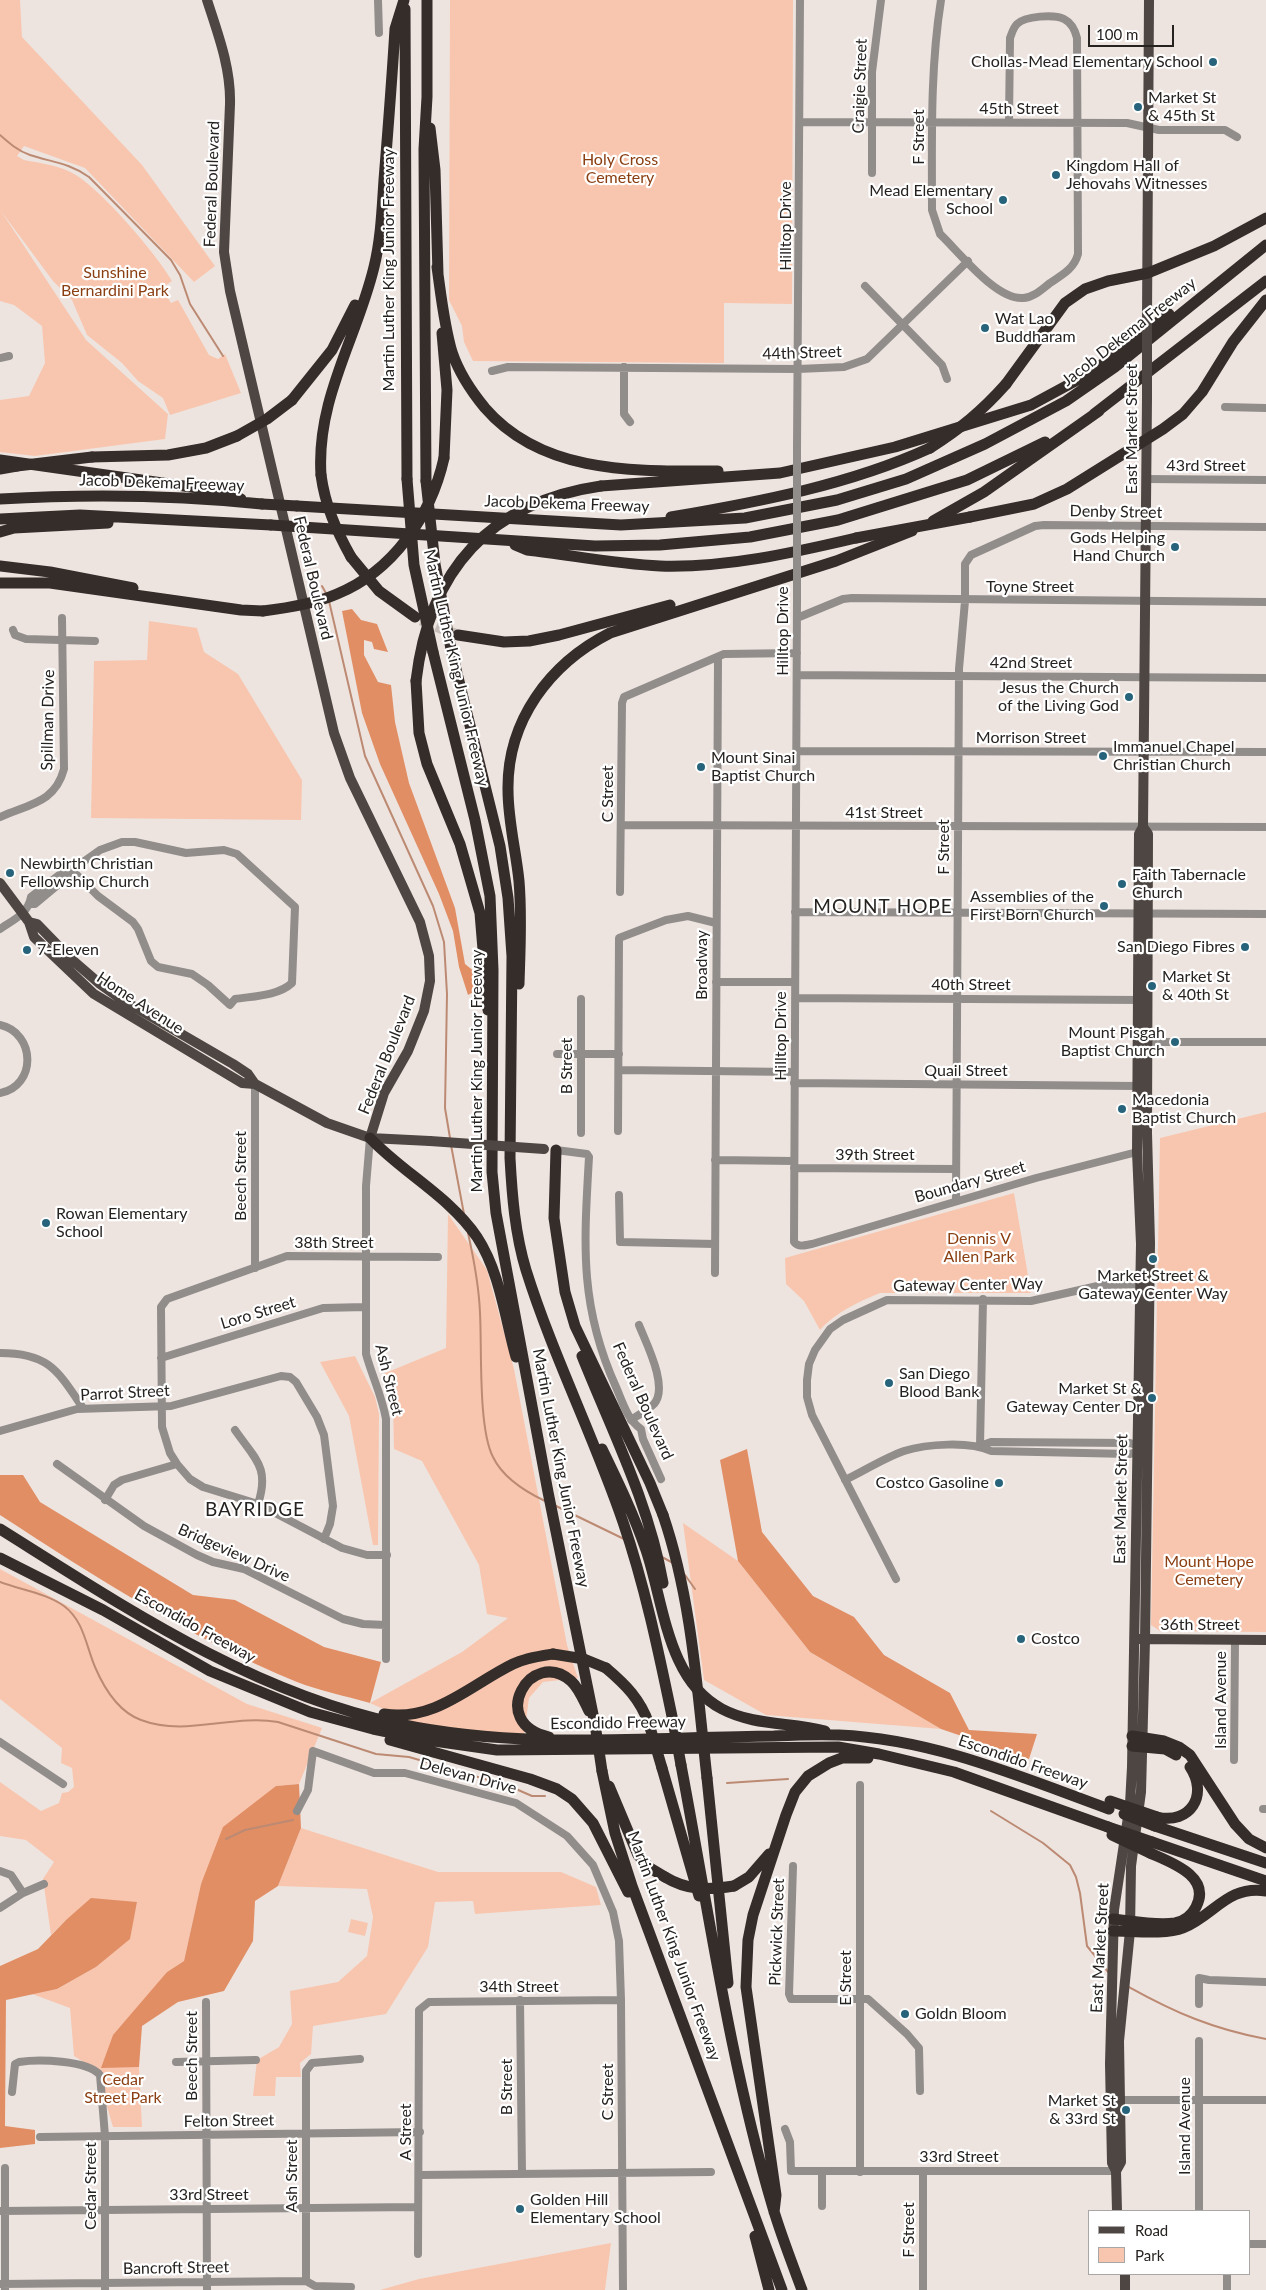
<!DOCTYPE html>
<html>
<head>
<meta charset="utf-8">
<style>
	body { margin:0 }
	#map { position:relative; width:1266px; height:2290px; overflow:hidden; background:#eee4df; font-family:Lato,sans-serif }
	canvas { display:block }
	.legend { position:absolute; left:1088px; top:2210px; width:162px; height:65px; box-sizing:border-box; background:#fff; border:1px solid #a8a7a6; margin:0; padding:6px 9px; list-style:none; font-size:15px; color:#262220 }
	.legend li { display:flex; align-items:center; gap:10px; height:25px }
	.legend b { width:25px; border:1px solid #a8a7a6 }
	.scale { position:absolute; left:1088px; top:25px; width:86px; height:22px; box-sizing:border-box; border:2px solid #262220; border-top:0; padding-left:6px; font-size:15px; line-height:18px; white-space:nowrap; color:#262220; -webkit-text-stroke:4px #fff; paint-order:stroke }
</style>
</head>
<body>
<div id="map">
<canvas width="1266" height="2290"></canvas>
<ul class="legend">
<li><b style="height:6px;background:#4d4642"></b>Road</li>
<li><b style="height:14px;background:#f8c6af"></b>Park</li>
</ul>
<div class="scale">100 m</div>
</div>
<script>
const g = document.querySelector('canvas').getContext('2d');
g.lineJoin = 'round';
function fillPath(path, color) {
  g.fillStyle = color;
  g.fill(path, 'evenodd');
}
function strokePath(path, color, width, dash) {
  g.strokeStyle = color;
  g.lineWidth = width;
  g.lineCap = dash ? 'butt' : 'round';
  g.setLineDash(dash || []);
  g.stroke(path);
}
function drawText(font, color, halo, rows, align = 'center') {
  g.font = font + ' Lato,sans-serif';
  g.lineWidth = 4.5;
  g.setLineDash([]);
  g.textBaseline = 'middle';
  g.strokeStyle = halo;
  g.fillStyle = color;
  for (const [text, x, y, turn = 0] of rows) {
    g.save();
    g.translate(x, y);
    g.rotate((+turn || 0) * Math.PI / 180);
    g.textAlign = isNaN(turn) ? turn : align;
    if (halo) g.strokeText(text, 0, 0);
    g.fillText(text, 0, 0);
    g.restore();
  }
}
const green = new Path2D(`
	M0,0h20l2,37 120,128 73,101 -21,16 -109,-114 -61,-22 -7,10 7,4c16,3 38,6 52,15 28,18 79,77 96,106l-10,7 9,15 7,-3 31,55 9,4 7,-5 16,39 -71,22 -7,-17 -25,-17 -16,-18 -35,-28 -15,-35 -19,-19 -52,-70 85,129 82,74 -3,25 -130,17 -35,-4v-52l29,-4 16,-33 -3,-37 -28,-21 -14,-4z
	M450,0h343l-1,304 -68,-1v60l-251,-2 -9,-19 -2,-16 -13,-26z
	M149,621l48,7 7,24 34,22 64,106 -1,40 -210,-2 3,-157 53,-1z
	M1266,1112v520l-106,-1 -9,-6 9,-487z
	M1014,1193l17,100h-151c-22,9 -44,19 -60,37l-16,-29 -18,-17 -1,-26z
	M448,1214l39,56 27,99 53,276 11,33 -35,4 -14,16 -5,38 -70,-7 -42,-7 -42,-19 92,-51 46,-34 -21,-4 -8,-49 -57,-104 -28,-12 -1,-43 -10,-32 63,-26z
	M355,1356l20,41 4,17 -1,131h-5l-24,-129 -29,-54z
	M683,1523l55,38 72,91 131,77 -175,-14 -62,-35z
	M0,1569l247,135 75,24 -23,56 -23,2 -75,98 -17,77 -17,11 -64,95h36l3,60h-29l-7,-24 -3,-29 -29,-18 -4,-48 -38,-14 25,-5 39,-22 33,-28 8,-37 -71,18 -15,15 -8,-56 11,-17 -28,-22 -26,-4v-54l41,29 18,-8 3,-10 6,-1 6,-5 -2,-19 -11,-5 1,-15 -62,-49z
	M301,1828l137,44h123l35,15 5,18 -126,9 -2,-13 -38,1 -7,45 -42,67 -73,12 -2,28 -11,9 1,14h-25l-1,19h-22l4,-36 22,-13 13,-23 -2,-33 48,-9 29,-26 6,-39 -6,-28 -89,-3z
	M351,1919l17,4 -3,13 -17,-4z
	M611,2243l-6,47h-225l39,-11z`);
const forest = new Path2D(`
	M352,609l9,11 16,4 11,28 -14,-3 -2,-7 -8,-2v15l14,27 13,3 4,37 14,61 46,125 10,56 10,8v19l-7,4 -9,-28 -6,-36 -14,-37 -59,-130 -18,-51 -20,-102z
	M747,1449l15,83 51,64 41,21 30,38 66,38 19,37 68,4 -8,25 -88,-30 -131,-77 -72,-91 -18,-101z
	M0,1475h23l17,27 153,93 42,5 89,47 57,15 -11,41c-24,-7 -50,-12 -73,-21 -105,-43 -202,-105 -297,-167z
	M299,1784l2,44 -23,58 -23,15 -2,40 -29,50 -46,11 -36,24 -3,41 -38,1 12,-33 54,-63 17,-11 17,-77 22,-57 53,-41z
	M91,1898l46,4 -7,37 -34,28 -39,22 -51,11 -1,126 30,4v14l-35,4v-182l38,-17 28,-29z`);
const stream = new Path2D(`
	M0,135c9,8 18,16 30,20 21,7 40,8 59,22l82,83 9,15 10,29 33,52
	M322,586l5,9
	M329,601l36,155 68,150 11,36 3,52 -2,114 5,30
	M451,1145l13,69
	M468,1233c6,27 11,53 12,80 2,36 -2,115 13,144 10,21 31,34 52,44
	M556,1506l68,33
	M662,1557l11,6
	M685,1575l10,14
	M0,1582c21,8 46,11 64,24 20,15 22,40 31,61 9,21 24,45 46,53 45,17 91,-6 137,2l98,32 33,3 100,29 23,10h13
	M727,1783l61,-4
	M991,1811l52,32 27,22 6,12 4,16 7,53 22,27
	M226,1839l19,-9 48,-10
	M1129,1987c47,26 84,42 137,52`);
const highwayTunnel = new Path2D(`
	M421,620l34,14`);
const minor = new Path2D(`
	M378,0l1,33
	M941,0c-11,69 -9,140 -9,210l8,24c19,18 56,66 83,64 10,0 19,-9 27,-15 12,-8 24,-14 28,-29l-1,-216c-2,-8 -5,-15 -13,-19 -10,-5 -39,-3 -47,5 -4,4 -5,9 -7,14l-1,84
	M800,122l327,1 32,7h66l12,7
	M872,173v-101l9,-72
	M865,286l77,79 5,14
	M0,358l9,-2
	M624,367v47l6,8
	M492,371l16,-4 290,2 46,-2 23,-8 101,-98
	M1225,407l41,1
	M797,448l3,-448
	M1146,479l120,1
	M797,599l-3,643c5,6 11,3 18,2l224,-66 101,-26
	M797,618l46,-19 9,-1 414,4
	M13,630l2,5 11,4 69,2
	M797,675l469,3
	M796,751l470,1
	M0,817c29,-13 55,-14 64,-48l-2,-151
	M622,825l644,2
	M620,892l2,-189 2,-6 100,-43 73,-1
	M30,904h5l36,-30 1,-4 28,-20 22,-8h13l51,11 38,-3 13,4 58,53 -3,76c-14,13 -39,13 -57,16l-5,6 -22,-20 -16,-11 -34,-7 -7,-6 -13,-32 -5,-7 -35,-26 -26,-26
	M795,912l471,2
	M0,929c13,-9 28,-15 31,-32l36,-28 5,1
	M716,982h79
	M795,998l348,2
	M581,999v134
	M0,1025c36,8 37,61 0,68
	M1143,1042h123
	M557,1054h62
	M619,1070l175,2
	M794,1083l343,3
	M618,1131l1,-193 47,-18 22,-4 28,7
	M370,1138l-4,48v168c6,22 16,42 20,65v240
	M556,1150l31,4 2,3c-5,87 -10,148 27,230 7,16 11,32 25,42l2,10 18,40
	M715,1160l79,1
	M794,1168l162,1
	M619,1195l1,47 95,2
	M956,1201l3,-532 6,-68v-37l6,-9 64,-29 9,-1 222,2
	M255,1268v-184
	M715,1273l3,-616
	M0,1353c49,0 58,18 83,55
	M161,1358l162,-50 42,-1
	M631,1420c7,-5 17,-10 23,-16 15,-17 -8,-61 -15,-79
	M235,1430c20,29 35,37 23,74
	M0,1431l77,-22 94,-3 110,-30 9,1 6,5 21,35 7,18 9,71 -3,18 -6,15
	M980,1446l11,-4 139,1 12,4
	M980,1446l3,-147
	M57,1464l87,62 53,29 16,7 31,7 99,50 20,5 23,1
	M845,1480c19,-9 39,-22 59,-29 22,-7 66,-10 87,0l139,3 12,-4
	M105,1500l9,-15 8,-5 55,-16
	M387,1555h-20l-25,-7 -84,-44 -55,-17 -13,-8 -13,-15 -7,-11 -8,-26 -1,-120 6,-8 120,-43 151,1
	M896,1579l-84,-164 -5,-18v-17l2,-16 6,-14 15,-21 13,-9 44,-20 144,1 71,-16 43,-1
	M0,1742l63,42
	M1234,1760l1,-120
	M1263,1809h3
	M297,1811l11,-21 5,-39 61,22h31l111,30 51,33 26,29 20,47 6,29 2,59 2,290
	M793,1866l-4,128 2,5h77l39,35 12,14 1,43
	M0,1871l11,4 12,18
	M0,1908l23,-15 21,-9
	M520,2000l2,174
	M206,2002l1,288
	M1199,2004v-26l10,2 57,2
	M176,2062l80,-2
	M12,2092l3,-28 4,-2c19,-3 68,-2 81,13l5,61v154
	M1116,2100h150
	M785,2129l5,13 1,29h325
	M40,2137l380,-5
	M5,2168v122
	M822,2172v34
	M860,2172v-387
	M420,2175l291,-3
	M0,2211l418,-4
	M1199,2211v-170
	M1250,2244h16
	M418,2254l1,-244 10,-8 192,-2
	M1227,2274v16
	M306,2281v-210l6,-8 48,-4
	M0,2284l306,-3 9,5 36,1
	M923,2290v-119`);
const major = new Path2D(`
	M207,0c11,34 24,68 23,104l-6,148 6,39 104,442 16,45 70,144 9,34 1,25 -6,30 -16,40 -24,42 -14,45
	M1147,317l2,-317
	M0,883l29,39 5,15 60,57 148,89 13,1
	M29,922l8,2 33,34 30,26 21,15 112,65 15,10 7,10 72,39 43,15 60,3
	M1140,1639l126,1
	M1116,2171l5,-9 -2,-121 11,-110 1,-65 10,-74 4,-152 5,-397 -3,-110 1,-299 -5,-7
	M1117,2211l-1,-40 -4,-8 -2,-99 4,-154 16,-106 2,-37 9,-523 -4,-92 2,-318 4,-7 4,-429
	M1125,2274v16`);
const highway = new Path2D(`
	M405,9l2,470
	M430,128l5,42 3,104
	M437,267c4,28 7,58 15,85 7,21 19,39 33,56 58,67 151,63 233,63
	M442,333l5,57 -3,68
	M1006,384l59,-81 20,-14 23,-8 40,-8 66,-27 52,-28
	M292,400l40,-50 23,-45
	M1094,414l172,-133
	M92,457l76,-2 38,-7 31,-12
	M0,460l226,32 15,7
	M0,469l17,-3
	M321,475c-5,-76 36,-137 53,-208 7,-28 8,-58 10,-87 4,-50 8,-101 11,-151l9,-29
	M426,481l-2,-332 3,-52v-97
	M601,486l179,-13 115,-26 136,-42 61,-33 77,-58
	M0,499c87,-5 175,-4 262,5
	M297,506l324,19 124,-7 92,-18 69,-21 79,-35 81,-43 49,-34 151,-122
	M671,517c87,-15 178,-32 259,-69
	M970,517l64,-13 33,-15 96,-60 20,-15 19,-22 31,-50 33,-42
	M0,519l80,-4 191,10
	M933,521l51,-29 115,-81
	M302,527l293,19 65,-1 90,-8 88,-17 129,-40 78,-38
	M0,532l14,-4 94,-5
	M515,545l12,5c44,5 88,14 133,16 66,2 132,-13 196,-28
	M351,557l28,34 36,26
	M0,566l50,6 83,16
	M0,583h50l191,27 22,1
	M458,635l46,7 25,-1 30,-6 111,-30
	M451,649l49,197 8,52 4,58 -2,202c2,37 5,76 16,112 27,86 68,167 97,252 22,64 36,132 50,199
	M433,652l42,168 15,76 3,74 -1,202 4,41 52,279 47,232
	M416,681l3,52 8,31 33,80 20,69 8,97
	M519,984c1,-34 3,-68 0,-103 -3,-30 -11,-60 -11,-91 -1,-69 41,-126 102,-157l226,-72 76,-30
	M370,1138c33,35 79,58 107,99 23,35 28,81 39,120
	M556,1150l-2,68 11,74 10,34 75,157 13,32
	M582,1356c30,75 67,147 81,227
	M602,1449c16,33 32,66 44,101 18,53 21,130 76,159 32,17 69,13 103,22
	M0,1529c126,79 252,164 399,195 123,26 250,13 375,12 21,-1 43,-2 65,-1 94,4 182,42 270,74
	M0,1558l103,52 107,61 100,41 63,17 54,11 70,10 341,-3 41,7 75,18 154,55
	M606,1668c20,17 34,31 43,56
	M384,1714c51,8 86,-29 129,-50 12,-6 27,-8 40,-10
	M1132,1736l32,5 15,6 11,8 45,69 14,15 17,9
	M549,1737c-63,-14 -18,-91 22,-56 8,7 13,20 18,30
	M390,1740l140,39 27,10 15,10 21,24 35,69
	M1132,1746l33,3 11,6
	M681,1765c28,148 49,298 92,443 8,27 19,55 29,82
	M662,1768l37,128
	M602,1771l13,62 17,53 150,404
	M707,1778l21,205
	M609,1786l29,69 12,13 15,9
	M1157,1817c33,8 52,-22 33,-50
	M1155,1826l111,37
	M1152,1842l114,39
	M734,1886l15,-9 20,-23
	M1113,1919c19,2 43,7 62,4 10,-2 17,-8 21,-16 16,-31 -26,-45 -46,-54
	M1113,1931c19,0 53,4 70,-3 32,-13 44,-43 83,-37
	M774,2212l2,-17 -30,-208 2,-47 5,-25 33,-100 9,-23 13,-16 21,-13 13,-5h26
	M755,2236l14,54`);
const minorBridge = new Path2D(`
	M797,599v-151`);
const majorBridge = new Path2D(`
	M1147,398v-81
	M430,1141l114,8`);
const highwayBridge = new Path2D(`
	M237,436l30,-17 25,-19
	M930,448c30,-19 52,-37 76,-64
	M17,466l75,-9
	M321,475c4,30 15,55 30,82
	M407,479l7,86 19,87
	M426,481l9,83 16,85
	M262,504l35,2
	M271,525l31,2
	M856,538l114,-21
	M263,611c25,-3 51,-7 74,-17 56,-23 94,-78 107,-136
	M416,681c13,-111 74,-179 185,-195
	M663,1515c29,85 34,174 44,263
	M553,1654l31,5 22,9
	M673,1721l8,44
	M595,1724l7,47
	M649,1724l13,44
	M1110,1801l47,16
	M1124,1814l31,12
	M1108,1827l44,15
	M1112,1835l38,18
	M665,1877c23,14 43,13 69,9`);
const markers = [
	[1213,62,5,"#27647b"],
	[1138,107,5,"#27647b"],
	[1056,175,5,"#27647b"],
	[1003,200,5,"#27647b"],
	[985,328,5,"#27647b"],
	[1175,547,5,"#27647b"],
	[1129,697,5,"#27647b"],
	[1103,756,5,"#27647b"],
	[701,767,5,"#27647b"],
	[10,873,5,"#27647b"],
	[1122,884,5,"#27647b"],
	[1104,906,5,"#27647b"],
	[1245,947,5,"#27647b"],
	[27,950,5,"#27647b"],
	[1152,986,5,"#27647b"],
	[1175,1042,5,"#27647b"],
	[1122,1109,5,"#27647b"],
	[46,1223,5,"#27647b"],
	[1153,1259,5,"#27647b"],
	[889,1383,5,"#27647b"],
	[1152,1398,5,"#27647b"],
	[999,1483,5,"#27647b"],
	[1021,1639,5,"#27647b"],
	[905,2014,5,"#27647b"],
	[1126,2110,5,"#27647b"],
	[520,2209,5,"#27647b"]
];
const poiNames = [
	["Chollas-Mead Elementary School",1203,62,"right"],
	["Market St",1148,98],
	["& 45th St",1148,116],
	["Kingdom Hall of",1066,166],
	["Jehovahs Witnesses",1066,184],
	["Mead Elementary",993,191,"right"],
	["School",993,209,"right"],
	["Wat Lao",995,319],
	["Buddharam",995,337],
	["Gods Helping",1165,538,"right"],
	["Hand Church",1165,556,"right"],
	["Jesus the Church",1119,688,"right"],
	["of the Living God",1119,706,"right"],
	["Immanuel Chapel",1113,747],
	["Christian Church",1113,765],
	["Mount Sinai",711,758],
	["Baptist Church",711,776],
	["Newbirth Christian",20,864],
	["Fellowship Church",20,882],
	["Faith Tabernacle",1132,875],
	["Church",1132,893],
	["Assemblies of the",1094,897,"right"],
	["First Born Church",1094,915,"right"],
	["San Diego Fibres",1235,947,"right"],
	["7-Eleven",37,950],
	["Market St",1162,977],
	["& 40th St",1162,995],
	["Mount Pisgah",1165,1033,"right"],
	["Baptist Church",1165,1051,"right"],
	["Macedonia",1132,1100],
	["Baptist Church",1132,1118],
	["Rowan Elementary",56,1214],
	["School",56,1232],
	["Market Street &",1153,1276,"center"],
	["Gateway Center Way",1153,1294,"center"],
	["San Diego",899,1374],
	["Blood Bank",899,1392],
	["Market St &",1142,1389,"right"],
	["Gateway Center Dr",1142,1407,"right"],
	["Costco Gasoline",989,1483,"right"],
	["Costco",1031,1639],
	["Goldn Bloom",915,2014],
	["Market St",1116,2101,"right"],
	["& 33rd St",1116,2119,"right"],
	["Golden Hill",530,2200],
	["Elementary School",530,2218]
];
const streetNames = [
	["Craigie Street",860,86,-88],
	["45th Street",1019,109],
	["F Street",919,137,-90],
	["Federal Boulevard",212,184,-88],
	["Hilltop Drive",786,226,-90],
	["Martin Luther King Junior Freeway",389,270,-90],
	["Jacob Dekema Freeway",1129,332,-38],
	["44th Street",802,353,-2],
	["East Market Street",1132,429,-90],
	["43rd Street",1206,466],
	["Jacob Dekema Freeway",162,483,2],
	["Jacob Dekema Freeway",567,504,2],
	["Denby Street",1116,512,1],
	["Federal Boulevard",313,578,77],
	["Toyne Street",1030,587],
	["Hilltop Drive",783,631,-90],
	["42nd Street",1031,663],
	["Martin Luther King Junior Freeway",456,668,77],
	["Spillman Drive",48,720,-89],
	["Morrison Street",1031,738],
	["C Street",608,794,-90],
	["41st Street",884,813],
	["F Street",944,847,-90],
	["Broadway",702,965,-90],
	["40th Street",971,985],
	["Home Avenue",140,1003,33],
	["Hilltop Drive",781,1036,-90],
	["Federal Boulevard",387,1055,-68],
	["B Street",567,1066,-90],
	["Martin Luther King Junior Freeway",477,1071,-90],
	["Quail Street",966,1071],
	["39th Street",875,1155],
	["Beech Street",241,1176,-90],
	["Boundary Street",970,1182,-16],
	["38th Street",334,1243],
	["Gateway Center Way",968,1285,-1],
	["Loro Street",258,1313,-17],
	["Ash Street",389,1380,76],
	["Parrot Street",125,1393,-3],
	["Federal Boulevard",643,1401,66],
	["Martin Luther King Junior Freeway",561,1468,79],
	["East Market Street",1121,1499,-89],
	["Bridgeview Drive",234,1553,24],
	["36th Street",1200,1625],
	["Escondido Freeway",195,1626,29],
	["Island Avenue",1221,1700,-90],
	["Escondido Freeway",618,1723,-1],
	["Escondido Freeway",1023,1762,19],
	["Delevan Drive",468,1776,15],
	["Pickwick Street",777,1932,-88],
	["Martin Luther King Junior Freeway",674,1946,70],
	["East Market Street",1100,1948,-87],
	["E Street",846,1978,-90],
	["34th Street",519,1987],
	["Beech Street",192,2056,-90],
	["B Street",507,2087,-90],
	["C Street",608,2092,-90],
	["Felton Street",229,2121,-1],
	["Island Avenue",1185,2126,-90],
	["A Street",406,2132,-90],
	["33rd Street",959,2157],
	["Ash Street",292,2176,-90],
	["Cedar Street",91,2186,-90],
	["33rd Street",209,2195],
	["F Street",909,2230,-90],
	["Bancroft Street",176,2268,-1]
];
const parkNames = [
	["Holy Cross",620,160],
	["Cemetery",620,178],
	["Sunshine",115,273],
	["Bernardini Park",115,291],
	["Dennis V",979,1239],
	["Allen Park",979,1257],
	["Mount Hope",1209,1562],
	["Cemetery",1209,1580],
	["Cedar",123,2080],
	["Street Park",123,2098]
];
const quarterNames = [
	["MOUNT HOPE",883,907],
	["BAYRIDGE",255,1510]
];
fillPath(green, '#f8c6af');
fillPath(forest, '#e18e65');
strokePath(stream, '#bc8a73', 2);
strokePath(highwayTunnel, '#c6bdb9', 11, [11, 5.5]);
strokePath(minor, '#918d8b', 8);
strokePath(major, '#4d4642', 10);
strokePath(highway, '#352d2a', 11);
strokePath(minorBridge, '#918d8b', 8);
strokePath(majorBridge, '#4d4642', 10);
strokePath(highwayBridge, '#352d2a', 11);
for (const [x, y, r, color] of markers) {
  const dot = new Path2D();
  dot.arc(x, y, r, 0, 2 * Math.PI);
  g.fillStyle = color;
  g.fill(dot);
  strokePath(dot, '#fff', 2);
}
drawText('16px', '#262220', '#fff', poiNames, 'left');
drawText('16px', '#262220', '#fff', streetNames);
drawText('16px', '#8a3e11', '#fff', parkNames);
g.letterSpacing = '1px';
drawText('19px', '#262220', '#fff', quarterNames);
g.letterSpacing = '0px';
</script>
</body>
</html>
